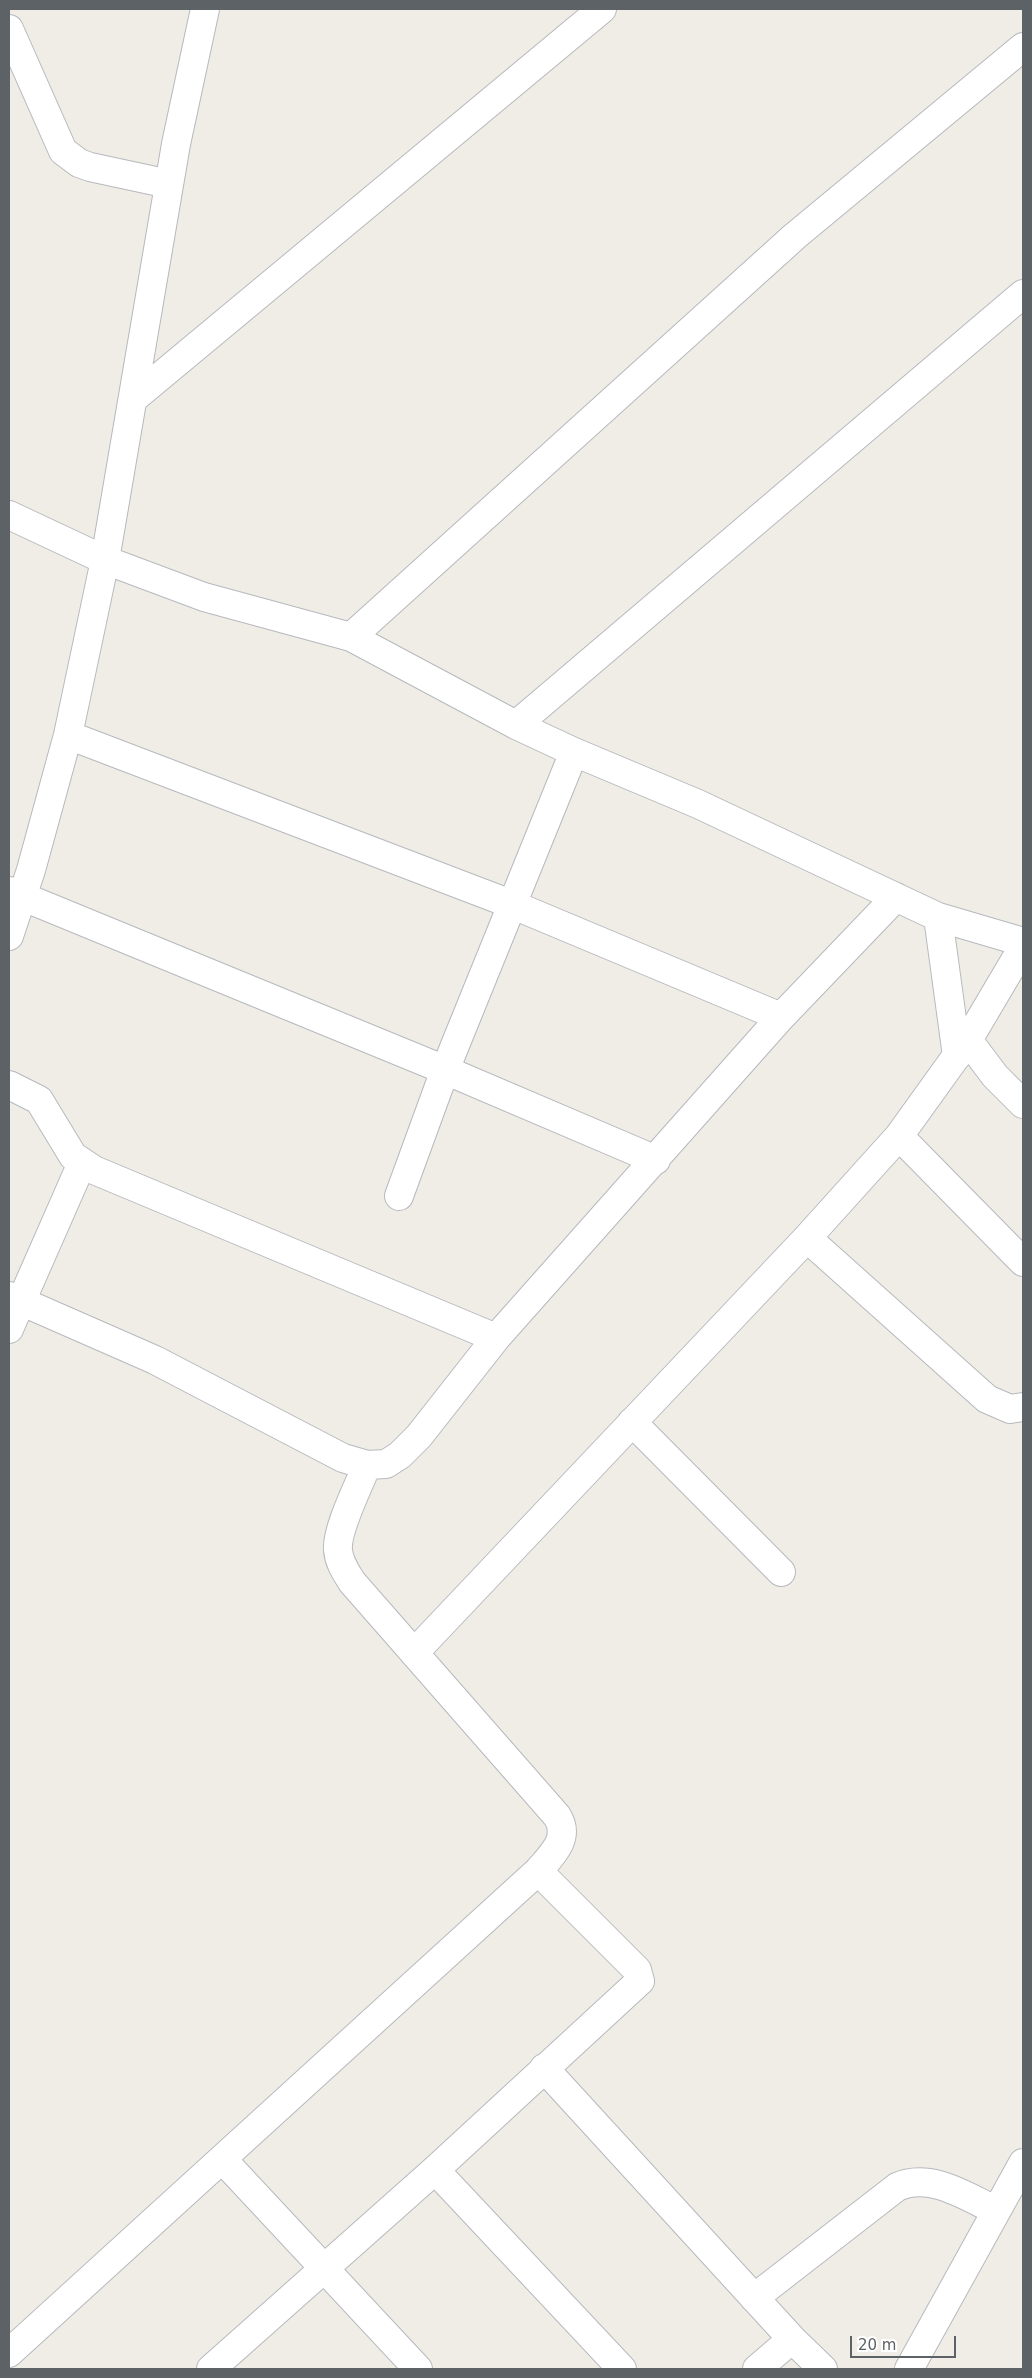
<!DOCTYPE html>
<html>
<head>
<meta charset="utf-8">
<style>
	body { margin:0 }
	#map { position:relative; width:1032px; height:2378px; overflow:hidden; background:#f0ede6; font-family:"DejaVu Sans",sans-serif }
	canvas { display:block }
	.frame { position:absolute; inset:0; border:10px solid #5d6267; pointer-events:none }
	.scale { position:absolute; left:850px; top:2336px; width:106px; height:22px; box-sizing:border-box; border:2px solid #5d6267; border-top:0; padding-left:6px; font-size:15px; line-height:18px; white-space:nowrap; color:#5d6267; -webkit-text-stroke:4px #fff; paint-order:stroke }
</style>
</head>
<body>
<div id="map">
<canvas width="1032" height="2378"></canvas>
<div class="frame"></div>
<div class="scale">20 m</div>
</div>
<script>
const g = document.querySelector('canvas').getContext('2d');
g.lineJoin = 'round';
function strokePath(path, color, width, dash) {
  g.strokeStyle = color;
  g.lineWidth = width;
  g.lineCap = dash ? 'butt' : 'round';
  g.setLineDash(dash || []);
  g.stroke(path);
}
const minor = new Path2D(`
	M9,29l54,122 16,12 11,4 79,17
	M133,399l469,-390
	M9,515l96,45 99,37 147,40 165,88 58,27 124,52 240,113 85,25
	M351,637l444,-401 228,-189
	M516,725l507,-431
	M68,735l443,169 270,113
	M9,891l436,179 211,90
	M938,917l19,139
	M9,936l22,-66 37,-135 37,-175 71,-416 29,-135
	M968,1040l27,36 28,28
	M9,1085l30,15 34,56 21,14 402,168
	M899,1136l124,126
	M399,1196l46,-126 129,-318
	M807,1238l180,161 23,10 13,-2
	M9,1296l146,64 188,98 24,7 19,-1 14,-9 19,-19 77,-98 285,-321 115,-120
	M9,1329l73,-166
	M632,1422l149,150
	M414,1653l393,-415 92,-102 69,-96 55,-93
	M544,2068l248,271 31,30
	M223,2160l195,209
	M435,2170l187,199
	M754,2298l143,-111c33,-15 68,9 98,23
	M9,2353l529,-482c14,-16 33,-33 19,-55l-205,-234c-6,-10 -13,-19 -14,-32 -2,-20 21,-65 29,-85
	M211,2369l224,-199 205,-189 -3,-11 -99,-99
	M757,2369l35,-30
	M909,2369l114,-206`);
strokePath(minor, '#b6b9bd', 30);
strokePath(minor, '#fff', 28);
</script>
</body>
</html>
